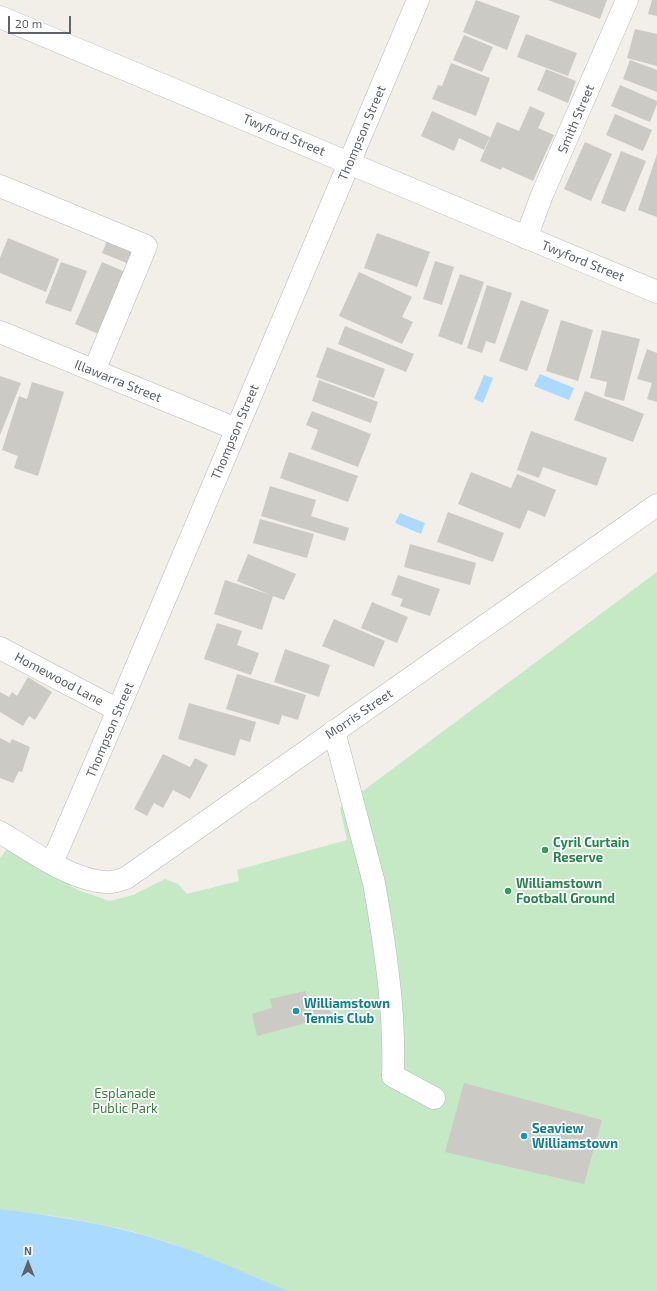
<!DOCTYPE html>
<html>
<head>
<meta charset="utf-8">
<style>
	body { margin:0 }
	#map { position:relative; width:657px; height:1291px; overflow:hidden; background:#f1efe8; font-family:"Exo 2",sans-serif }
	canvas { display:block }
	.north { position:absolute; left:8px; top:1243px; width:40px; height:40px; -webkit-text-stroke:3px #fff; paint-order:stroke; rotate:0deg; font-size:11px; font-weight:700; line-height:16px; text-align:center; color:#5f6368 }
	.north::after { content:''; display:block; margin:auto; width:14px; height:18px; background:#5f6368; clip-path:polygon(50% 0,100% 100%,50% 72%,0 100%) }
	.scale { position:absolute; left:8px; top:16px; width:63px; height:18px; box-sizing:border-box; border:2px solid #5f6368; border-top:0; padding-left:5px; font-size:12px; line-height:14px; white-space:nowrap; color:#5f6368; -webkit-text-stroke:3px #fff; paint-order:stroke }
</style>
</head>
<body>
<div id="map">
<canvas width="657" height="1291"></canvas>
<div class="north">N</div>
<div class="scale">20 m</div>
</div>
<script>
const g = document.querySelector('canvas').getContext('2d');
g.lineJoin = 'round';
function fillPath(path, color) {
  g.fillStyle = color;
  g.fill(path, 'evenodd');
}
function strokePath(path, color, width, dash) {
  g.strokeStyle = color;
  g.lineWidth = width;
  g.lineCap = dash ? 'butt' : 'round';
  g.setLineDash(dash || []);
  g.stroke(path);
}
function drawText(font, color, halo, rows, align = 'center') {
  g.font = font + ' "Exo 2",sans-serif';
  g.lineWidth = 3.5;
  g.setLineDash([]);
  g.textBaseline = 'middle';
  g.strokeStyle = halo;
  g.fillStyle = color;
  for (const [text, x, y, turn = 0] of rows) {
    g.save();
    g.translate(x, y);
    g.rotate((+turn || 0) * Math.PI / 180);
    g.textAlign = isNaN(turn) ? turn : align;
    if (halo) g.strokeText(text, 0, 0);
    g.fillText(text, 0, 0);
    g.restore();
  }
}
const green = new Path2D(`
	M657,572v719h-368l-121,-49 -23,-7 -26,-7 -58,-11 -61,-8v-351l7,-9 71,41 32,11 23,-6 32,-16 13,5 9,10 52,-13 -2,-11 110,-30 -7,-32z`);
const water = new Path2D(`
	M540,374l34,14 -5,12 -35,-14z
	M484,375l9,3 -10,25 -9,-4z
	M400,513l25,10 -4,11 -26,-11z
	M0,1209c48,6 97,13 144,26 50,14 97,37 145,56h-289z`);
const building = new Path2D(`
	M476,0l44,16 -13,34 -44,-18z
	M548,0h59l-7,19z
	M652,0h5v16l-9,-2z
	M635,29l22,5v32l-30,-8z
	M526,34l51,19 -9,23 -51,-19z
	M464,35l29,12 -11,25 -29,-12z
	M630,60l27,10v22l-34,-13z
	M451,63l39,15 -14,38 -44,-17 6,-14 4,1z
	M546,69l30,12 -8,22 -31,-13z
	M620,85l37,16v3l-7,18 -39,-16z
	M530,106l15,7 -7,15 16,7 -21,46 -31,-14 -1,3 -21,-9 17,-39 22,9z
	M432,111l58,26 -6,13 -25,-12 -5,13 -33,-15z
	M615,114l37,16 -9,21 -37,-16z
	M585,142l27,12 -21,47 -27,-12z
	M621,151l25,10 -21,51 -24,-9z
	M657,154v63l-19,-7z
	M377,233l53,19 -13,35 -53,-19z
	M109,236l28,12 -8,16 -27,-11z
	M8,238l51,21 -13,33 -46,-19v-15z
	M435,261l19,6 -12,38 -19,-6z
	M61,262l26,9 -16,41 -26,-9z
	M102,262l28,12 -27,62 -28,-12z
	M359,272l53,25 -10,20 11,5 -11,22 -63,-28z
	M460,274l24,8 -22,63 -24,-9z
	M487,285l25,8 -17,51 -9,-3 -4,12 -15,-5z
	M521,300l28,10 -22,61 -28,-10z
	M561,320l32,10 -15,51 -32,-10z
	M345,326l69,28 -8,18 -68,-28z
	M602,330l38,9 -16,62 -20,-5 3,-14 -17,-4z
	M327,347l58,22 -11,29 -58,-21z
	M647,349l10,4v49l-10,-3 5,-16 -15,-4z
	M0,376l21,7 -21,52z
	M319,380l59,22 -7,21 -59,-22z
	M32,382l32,10 -26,84 -24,-8 4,-12 -16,-6 17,-54 8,3z
	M585,391l59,23 -11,28 -59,-22z
	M312,411l59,23 -13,33 -47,-18 7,-19 -12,-5z
	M531,431l76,27 -10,28 -54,-19 -4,11 -22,-8z
	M289,452l69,24 -10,26 -68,-24z
	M471,472l40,16 6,-14 39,16 -11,27 -17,-7 -8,19 -62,-25z
	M270,486l46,14 -5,16 38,12 -4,13 -84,-25z
	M448,512l56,21 -11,29 -56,-20z
	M260,519l54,15 -7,24 -54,-15z
	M410,544l66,19 -6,22 -66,-18z
	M248,554l48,20 -12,26 -11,-4 -11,34 -48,-16 11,-34 46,15 -34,-14z
	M398,575l42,14 -10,27 -30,-10 3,-7 -12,-4z
	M372,602l36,15 -11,26 -36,-15z
	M334,619l51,22 -11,26 -52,-21z
	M217,623l25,8 -5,14 22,8 -8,22 -47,-16z
	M285,649l45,16 -11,32 -45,-15z
	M237,674l69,21 -8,25 -16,-5 -3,10 -53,-16z
	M28,677l24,15 -17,28 -6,-4 -6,10 -23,-14v-20l9,5 3,-5 5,4z
	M189,703l67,19 -6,20 -10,-3 -5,17 -57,-17z
	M0,738l10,5 2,-4 18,8 -8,25 -3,-1 -6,12 -13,-5z
	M163,754l27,13 5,-9 13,7 -18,34 -17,-9 -10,18 -9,-5 -7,13 -13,-7z
	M306,991l2,10 18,-4 6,19 -75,20 -5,-22 20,-6 -2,-9z
	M464,1083l138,37 -18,64 -139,-32z`);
const minor = new Path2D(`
	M0,17l657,275
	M0,186l146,60 -52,125
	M526,238l16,-43 85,-195
	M0,332l236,97
	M0,648l118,62
	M334,731l40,152c8,45 15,89 18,134 1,20 2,39 1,59l41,22
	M0,832c29,18 71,48 105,50 8,1 15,-2 21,-4l531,-373
	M52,863l66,-153 300,-710`);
const markers = [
	[545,850,4,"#2e9e5b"],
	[508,891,4,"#2e9e5b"],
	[296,1011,4,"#0f9aa8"],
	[524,1136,4,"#0f9aa8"]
];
const streetNames = [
	["Smith Street",576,119,-67],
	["Thompson Street",362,133,-67],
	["Twyford Street",284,135,23],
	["Twyford Street",583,261,22],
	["Illawarra Street",118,381,22],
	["Thompson Street",235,432,-67],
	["Homewood Lane",59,679,28],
	["Morris Street",359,714,-34],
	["Thompson Street",110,730,-67]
];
const leisureNames = [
	["Cyril Curtain",553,843],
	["Reserve",553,858],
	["Williamstown",516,884],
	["Football Ground",516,899]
];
const cultureNames = [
	["Williamstown",304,1004],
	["Tennis Club",304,1019],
	["Seaview",532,1129],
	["Williamstown",532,1144]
];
const parkNames = [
	["Esplanade",125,1094],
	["Public Park",125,1109]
];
fillPath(green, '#c5e8c5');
fillPath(water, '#aadaff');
fillPath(building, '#cccac5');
strokePath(minor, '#b5b8bc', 23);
strokePath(minor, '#fff', 22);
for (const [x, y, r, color] of markers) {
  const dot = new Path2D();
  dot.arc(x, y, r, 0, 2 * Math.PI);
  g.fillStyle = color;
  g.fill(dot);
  strokePath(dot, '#fff', 1.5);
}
drawText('13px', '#5f6368', '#fff', streetNames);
drawText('bold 13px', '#27864d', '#fff', leisureNames, 'left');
drawText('bold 13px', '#0d838f', '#fff', cultureNames, 'left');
drawText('13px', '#348238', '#fff', parkNames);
</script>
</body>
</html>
